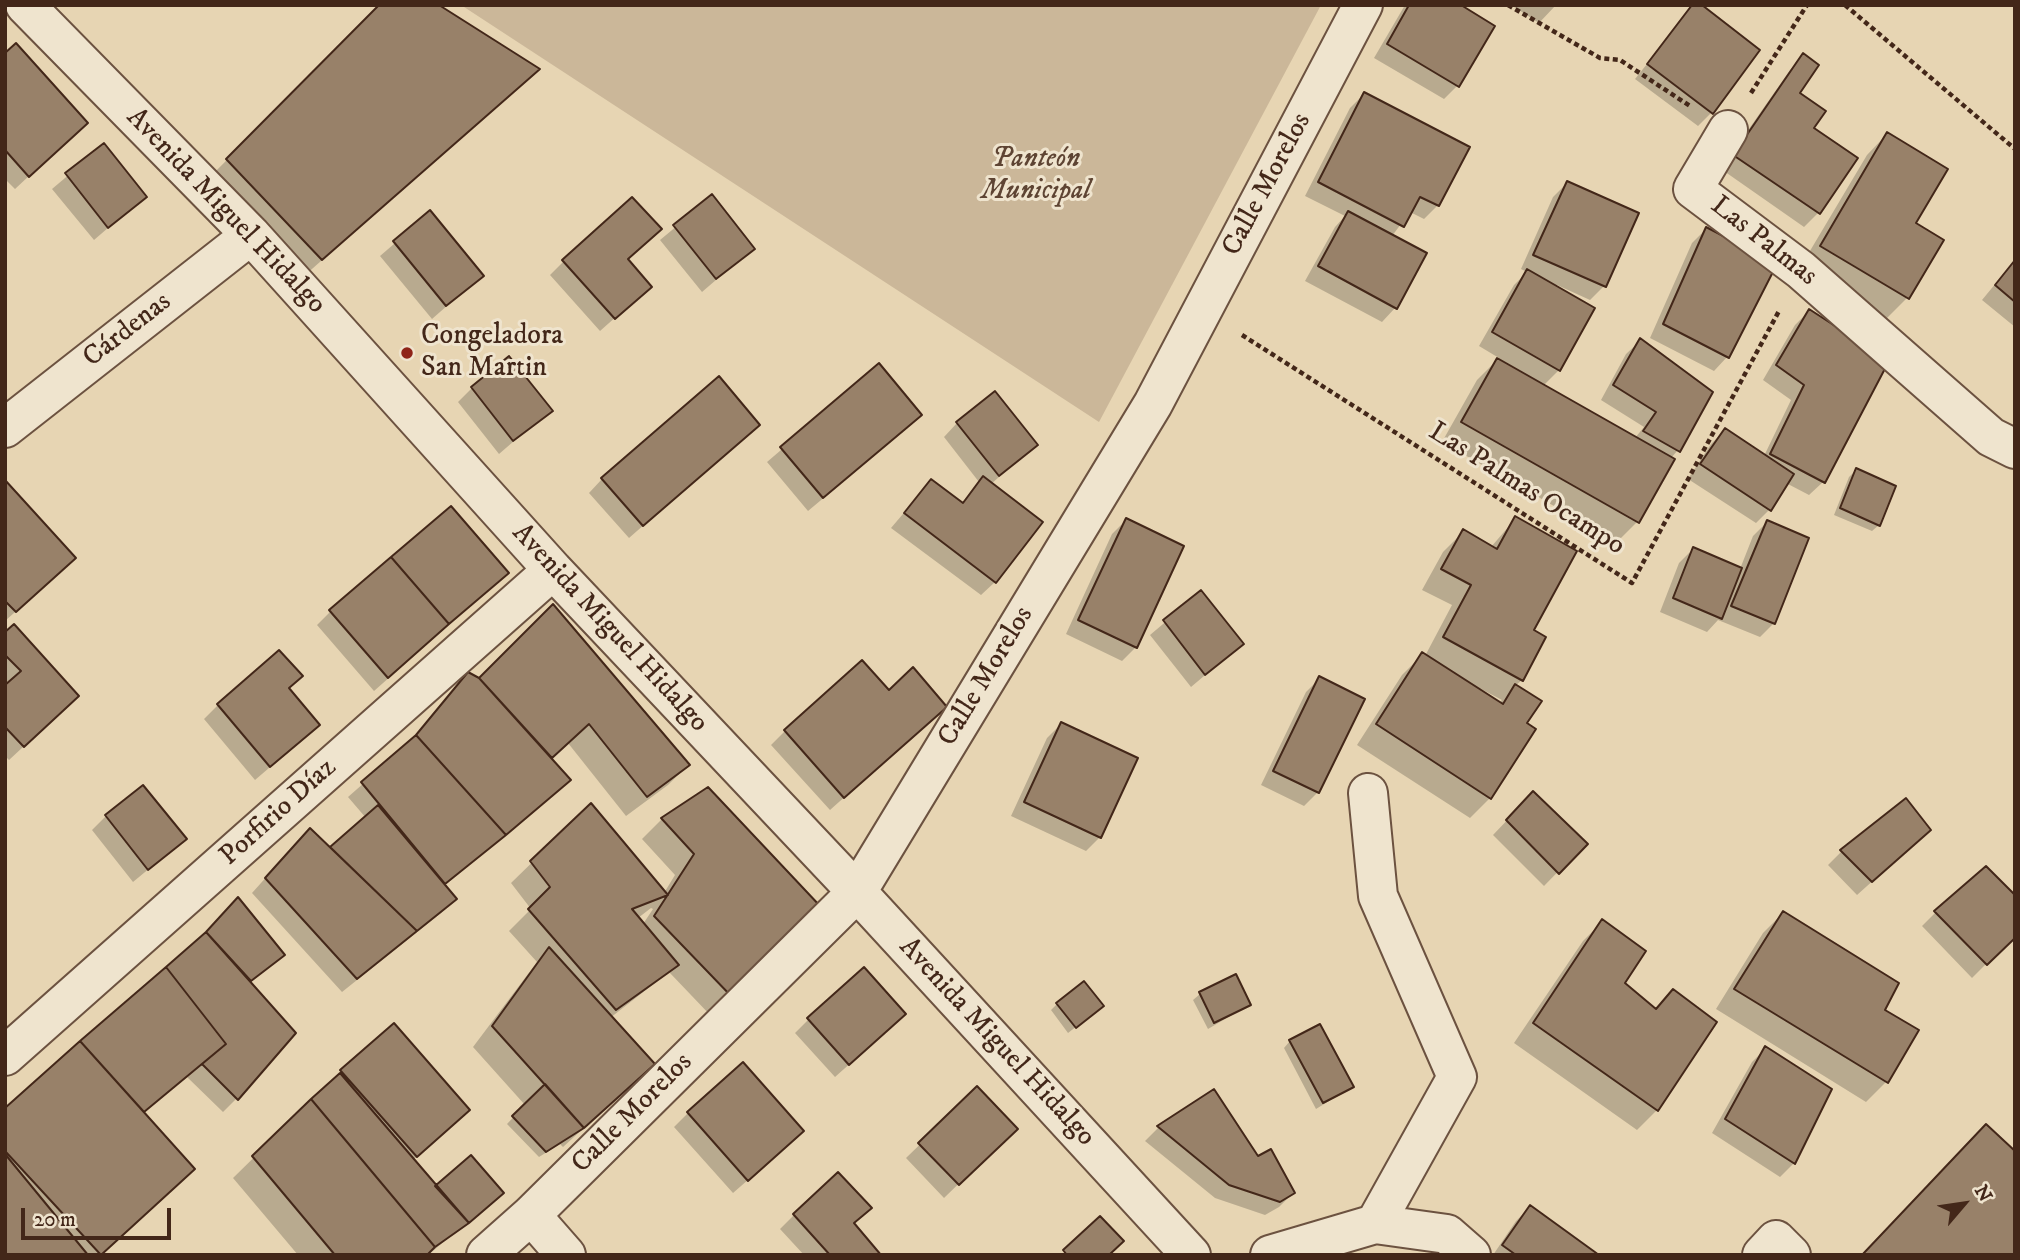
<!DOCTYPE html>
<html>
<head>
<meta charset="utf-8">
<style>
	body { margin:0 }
	#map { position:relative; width:2020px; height:1260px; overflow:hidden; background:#e7d5b3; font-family:"IM FELL DW Pica",serif }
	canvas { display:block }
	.frame { position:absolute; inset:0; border:7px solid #432719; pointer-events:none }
	.north { position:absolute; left:1929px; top:1169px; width:70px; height:70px; -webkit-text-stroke:5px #efe4ce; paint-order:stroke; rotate:61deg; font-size:19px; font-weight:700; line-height:28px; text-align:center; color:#432719 }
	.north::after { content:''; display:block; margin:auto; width:24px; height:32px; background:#432719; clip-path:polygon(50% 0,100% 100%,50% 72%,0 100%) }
	.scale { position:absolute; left:21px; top:1208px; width:150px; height:32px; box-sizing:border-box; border:4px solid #432719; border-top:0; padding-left:9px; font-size:21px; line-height:24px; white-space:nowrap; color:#432719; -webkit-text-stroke:5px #efe4ce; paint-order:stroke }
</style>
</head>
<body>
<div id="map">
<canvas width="2020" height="1260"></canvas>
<div class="frame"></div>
<div class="north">N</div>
<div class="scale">20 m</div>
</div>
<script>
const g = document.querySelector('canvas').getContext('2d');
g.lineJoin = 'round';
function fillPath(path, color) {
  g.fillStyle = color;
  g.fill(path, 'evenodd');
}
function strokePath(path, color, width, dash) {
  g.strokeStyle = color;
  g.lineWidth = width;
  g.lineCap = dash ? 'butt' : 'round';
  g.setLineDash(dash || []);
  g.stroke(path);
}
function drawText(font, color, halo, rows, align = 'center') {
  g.font = font + ' "IM FELL DW Pica",serif';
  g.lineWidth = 6;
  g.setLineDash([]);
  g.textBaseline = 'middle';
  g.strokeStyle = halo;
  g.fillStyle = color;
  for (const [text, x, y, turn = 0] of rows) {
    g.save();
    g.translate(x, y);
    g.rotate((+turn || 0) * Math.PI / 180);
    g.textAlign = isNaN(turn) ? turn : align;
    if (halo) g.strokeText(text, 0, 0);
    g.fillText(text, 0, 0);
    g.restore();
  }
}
const green = new Path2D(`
	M461,5h860l-222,417z`);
const shadow = new Path2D(`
	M381,5l156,65 -242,214 -93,-99z
	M1405,5h52l1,80 -14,14 -70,-41z
	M1511,5h45l-17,18z
	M1694,5l17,108 -13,13 -63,-47z
	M5,55l67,81 -57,53 -10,-10z
	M1803,56l-5,37 13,35 7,85 -14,14 -83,-58 69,-99z
	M1364,94l104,54 -30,57 -14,14 -14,-7 -18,24 3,72 -13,14 -77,-41 30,-54 10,-11 -40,-20 45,-88z
	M1887,134l27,89 -7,75 -20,20 -86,-52 66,-111z
	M104,145l40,52 -50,43 -42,-51z
	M1567,183l37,103 -14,14 -33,-15 -1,3 37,20 -34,62 -16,16 92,52 9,-11 -43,-27 25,-46 14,-13 38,109 -7,8 -34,64 -20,20 -175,-100 35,-62 22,-22 -20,-12 35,-61 13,-13 -6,-3 32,-72z
	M712,197l40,52 -50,43 -42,-52z
	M430,213l51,63 -49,43 -52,-63z
	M1706,229l21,128 -13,14 -64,-33 42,-95z
	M626,260l9,40 -35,31 -50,-56 14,-14z
	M2015,260v67l-33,-27z
	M1809,311l14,171 -14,13 -23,-12 -17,27 -13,13 -68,-44 23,-35 14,-14 39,26 27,-56 -28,-20 32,-55z
	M879,366l27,63 -98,82 -41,-49z
	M472,388l78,22 -51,44 -41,-52z
	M957,423l79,22 -45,39 4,98 -14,13 -90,-67 40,-47 30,23 18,-22 -35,-45z
	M758,425l-129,113 -40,-45 13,-14z
	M1856,470l23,55 -7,6 -38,-16 15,-38z
	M5,482l55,90 -55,49z
	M1516,518l15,113 -9,49 -7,6 10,38 -35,74 -20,20 -113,-73 45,-70 21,-21 2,2 27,-51 -30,-15 21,-38 20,-20 28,15zM1481,689l21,11 -4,4 -19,-13z
	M1126,520l10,127 -14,14 -56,-27 46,-100z
	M1767,522l7,101 -14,14 -42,-17 -11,12 -47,-20 19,-49 14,-14 47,20 13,-33z
	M493,586l-119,105 -57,-66 14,-14z
	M1201,592l41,52 -51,43 -41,-52z
	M553,606l135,159 -20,20 -42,31 -58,-73 -18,16 19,20 -125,107 11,13 -14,14 -99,79 -90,-99 44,-49 34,5 36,-31 -18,-21 57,-50 63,-73 11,6z
	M5,635l58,75 -54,50 -4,-4z
	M1320,678l-2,114 -14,14 -43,-21 45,-93z
	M288,689l16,49 -49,42 -51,-61 14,-14z
	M889,693l42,27 -101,90 -59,-65 14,-14z
	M1061,724l39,113 -14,14 -75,-35 36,-78z
	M1533,793l52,51 -41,42 -51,-51z
	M591,805l73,88 11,-18 -33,-36 20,-20 157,88 -107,110 -43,-45 -59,46 22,66 -69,63 -3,-3 -21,13 -32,-33 18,-19 -52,-58 64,-85 -28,-31 22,-22 -20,-26zM651,908l2,1 -10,15 -5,-6z
	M106,816l79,23 -52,43 -41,-52z
	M1914,844l-57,51 -29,-30 14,-14z
	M1936,912l79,23 -43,43 -50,-52z
	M224,913l59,42 -33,28 -13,115 -14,14 -36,-35 -44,36 30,76 -73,66h-95v-145l196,-171z
	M1783,913l100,97 3,72 -20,20 -150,-93 47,-76z
	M1603,921l19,62 32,27 19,-19 -16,119 -20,20 -123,-87 69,-102z
	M1200,994l49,11 -41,24 -15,-29z
	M1057,1004l38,8 -27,21 -17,-23z
	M809,1019l81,9 -55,49 -40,-44z
	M1290,1041l62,46 -36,22 -32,-61z
	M1766,1048l28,115 -14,14 -68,-44 40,-71z
	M342,1071l112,53 -41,36 23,27 59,12 -67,56h-130l-65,-77z
	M977,1089l38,40 -71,69 -38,-40z
	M1214,1091l44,67 35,35 -14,14 -14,8 -50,-17 -70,-57 13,-13z
	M688,1113l100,32 -55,48 -59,-66z
	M1530,1207l66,48h-103l23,-34z
	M794,1215l59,9 26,31h-75l-24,-26z`);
const building = new Path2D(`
	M379,5h60l101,64 -218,191 -96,-101z
	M1409,5h52l34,21 -36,61 -72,-43z
	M1692,5h10l58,45 -47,64 -66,-50z
	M16,43l72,80 -59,54 -24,-27v-97z
	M1803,53l16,12 -19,28 26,18 -12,17 44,30 -38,56 -87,-59z
	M1364,92l106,55 -31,59 -19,-9 -16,30 -86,-45z
	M1887,132l61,37 -32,54 28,17 -35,59 -89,-53z
	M104,143l43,54 -39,31 -43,-55z
	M1567,181l72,32 -33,74 -73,-32z
	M712,194l43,55 -39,30 -43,-54z
	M632,197l30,32 -34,30 24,28 -37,32 -53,-59z
	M430,210l54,66 -38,30 -53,-65z
	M1348,211l79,42 -30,56 -79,-43z
	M1706,227l71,37 -48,94 -66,-34z
	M2015,260v42l-20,-17z
	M1527,269l68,39 -35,63 -68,-39z
	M1809,309l80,52 -64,122 -55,-29 34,-69 -28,-20z
	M1640,338l73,54 -33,60 -37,-21 13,-19 -43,-27z
	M509,356l44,55 -40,30 -42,-54z
	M1497,358l178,101 -36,64 -178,-101z
	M879,363l43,52 -99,83 -43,-51z
	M719,376l41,49 -117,101 -42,-48z
	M995,391l43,54 -39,31 -43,-54z
	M1725,428l69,46 -23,37 -71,-47z
	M1856,468l40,18 -16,40 -40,-18z
	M983,476l60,46 -47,61 -92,-70 27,-34 32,24z
	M5,480l71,78 -60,54 -11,-11z
	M451,506l58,67 -60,51 -58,-67z
	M1515,516l62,35 -43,79 12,7 -23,44 -80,-44 28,-52 -30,-16 22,-40 34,20z
	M1126,518l58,28 -47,102 -59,-28z
	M1767,520l42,18 -34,86 -44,-18z
	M1693,547l49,21 -20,51 -49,-21z
	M391,557l58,67 -61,54 -59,-68z
	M1201,590l43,54 -39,31 -42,-55z
	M553,604l137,161 -43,32 -58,-73 -37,34 -73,-80z
	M14,624l65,72 -55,51 -19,-20v-42l16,-14 -16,-16v-23z
	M279,650l24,26 -14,12 31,37 -50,42 -53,-63z
	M1422,652l81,52 12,-20 27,17 -15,22 9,6 -45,70 -115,-75z
	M862,660l27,30 24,-23 34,40 -103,91 -60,-68z
	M468,672l11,6 92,102 -65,55 -90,-100z
	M1319,676l46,23 -46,94 -46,-22z
	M1061,722l77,36 -37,80 -77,-36z
	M416,735l90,100 -61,49 -84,-102z
	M143,785l44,54 -39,31 -43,-55z
	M708,787l113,120 -88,91 -79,-82 40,-62 -33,-36z
	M1533,791l55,53 -29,30 -53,-54z
	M1906,798l25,32 -59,52 -32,-32z
	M591,803l77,92 -36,14 47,56 -63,45 -88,-101 22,-22 -20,-26z
	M378,805l79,94 -40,32 -87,-84z
	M310,828l107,103 -60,48 -92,-101z
	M1986,866l29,29v43l-28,27 -53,-54z
	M238,897l47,58 -34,26 -45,-49z
	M1783,911l116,72 -14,27 34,20 -31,53 -154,-94z
	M1602,919l44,32 -21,32 31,26 17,-20 44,33 -59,89 -125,-88z
	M206,932l90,101 -58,67 -36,-36 24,-20 -60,-77z
	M549,947l106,117 -71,64 -92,-102z
	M166,967l60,77 -82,68 -64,-71z
	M864,967l42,47 -57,51 -42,-47z
	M1236,974l15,31 -37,18 -15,-31z
	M1084,981l20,25 -28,22 -20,-25z
	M394,1023l76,87 -53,47 -77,-87z
	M1320,1024l34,63 -31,16 -34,-63z
	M80,1041l115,128 -94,86 -96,-104v-43z
	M1765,1046l67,43 -37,75 -70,-45z
	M743,1062l61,69 -56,50 -61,-69z
	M340,1073l129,150 -34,24 -124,-148z
	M545,1084l39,44 -38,24 -34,-36z
	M977,1086l41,43 -59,56 -41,-42z
	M1214,1089l44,67 13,-7 24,44 -15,9 -51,-17 -72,-59z
	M311,1099l124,148 -8,8h-92l-83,-99z
	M1986,1124l29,27v104h-153z
	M5,1154l83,101h-83z
	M471,1155l33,38 -35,30 -34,-37z
	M838,1172l34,36 -18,15 27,32h-51l-37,-41z
	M1530,1205l69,50h-83l-14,-10z
	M1100,1216l24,25 -15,14h-42l-4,-5z`);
const path = new Path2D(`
	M1508,5l92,53 20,2 70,46
	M1845,5l170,144
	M1751,93l56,-88
	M1242,335l390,248 147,-272`);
const minor = new Path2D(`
	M25,5l226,230 302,335 304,322 334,363
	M1728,130l-35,59 108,81 190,167 24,12
	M5,428l246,-193
	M1368,793l10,103 79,181 -82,147
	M5,1056l548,-486
	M531,1215l35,40
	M486,1255l45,-40 326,-323 296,-488 210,-399
	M1270,1255l105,-31 72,10 24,21
	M1762,1255l14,-15 15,15`);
const markers = [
	[407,353,7,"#8f2418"]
];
const parkNames = [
	["Panteón",1036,160],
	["Municipal",1036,192]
];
const streetNames = [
	["Calle Morelos",1268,185,-62],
	["Avenida Miguel Hidalgo",225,212,46],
	["Las Palmas",1763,242,38],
	["Cárdenas",128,331,-38],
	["Las Palmas Ocampo",1526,490,32],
	["Avenida Miguel Hidalgo",609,629,47],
	["Calle Morelos",987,677,-59],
	["Porfirio Díaz",279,813,-42],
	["Avenida Miguel Hidalgo",996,1043,47],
	["Calle Morelos",633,1114,-45]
];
const poiNames = [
	["Congeladora",421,337],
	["San Martin",421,369]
];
fillPath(green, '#cbb799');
fillPath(shadow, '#0003');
fillPath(building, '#988169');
strokePath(building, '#432719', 2);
strokePath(minor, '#6c5240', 42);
strokePath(path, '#432719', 4.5, [5, 3.5]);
strokePath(minor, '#efe4ce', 38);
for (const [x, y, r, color] of markers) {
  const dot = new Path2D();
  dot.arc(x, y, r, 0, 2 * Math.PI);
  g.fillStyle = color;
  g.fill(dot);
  strokePath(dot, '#efe4ce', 2.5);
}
drawText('italic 28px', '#5e4433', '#efe4ce', parkNames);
drawText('28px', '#432719', '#efe4ce', streetNames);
drawText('28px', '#432719', '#efe4ce', poiNames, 'left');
</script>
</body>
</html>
